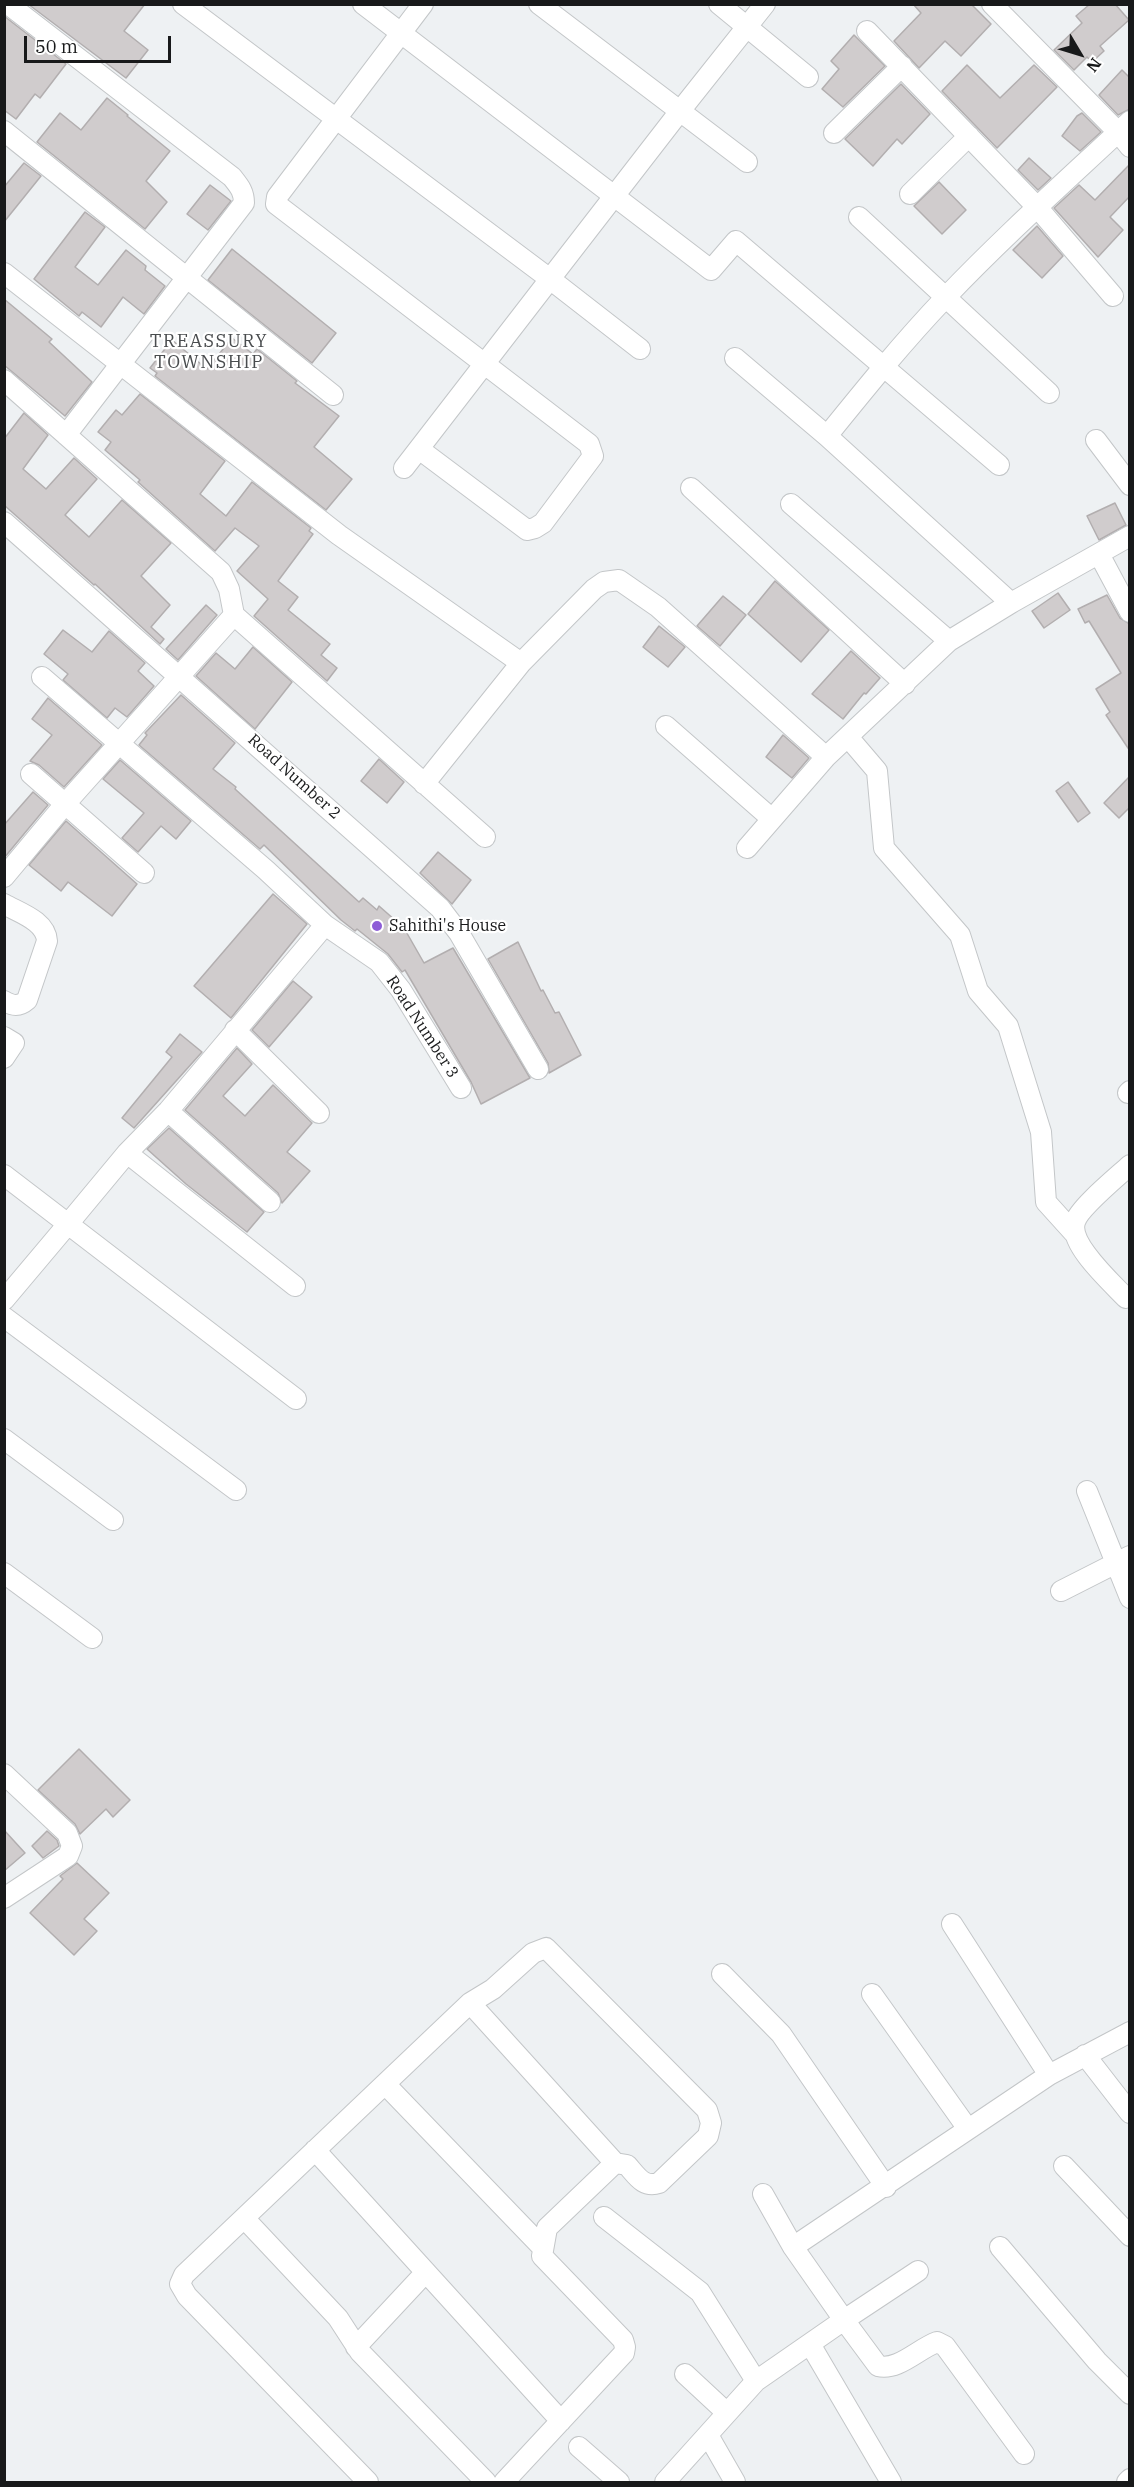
<!DOCTYPE html>
<html>
<head>
<meta charset="utf-8">
<style>
	body { margin:0 }
	#map { position:relative; width:1134px; height:2487px; overflow:hidden; background:#eef1f3; font-family:"IBM Plex Serif",serif }
	canvas { display:block }
	.frame { position:absolute; inset:0; border:6px solid #18191a; pointer-events:none }
	.north { position:absolute; left:1050px; top:24px; width:60px; height:60px; -webkit-text-stroke:4px #fff; paint-order:stroke; rotate:128deg; font-size:16px; font-weight:700; line-height:24px; text-align:center; color:#18191a }
	.north::after { content:''; display:block; margin:auto; width:21px; height:27px; background:#18191a; clip-path:polygon(50% 0,100% 100%,50% 72%,0 100%) }
	.scale { position:absolute; left:24px; top:36px; width:147px; height:27px; box-sizing:border-box; border:3px solid #18191a; border-top:0; padding-left:8px; font-size:18px; line-height:21px; white-space:nowrap; color:#18191a; -webkit-text-stroke:4px #fff; paint-order:stroke }
</style>
</head>
<body>
<div id="map">
<canvas width="1134" height="2487"></canvas>
<div class="frame"></div>
<div class="north">N</div>
<div class="scale">50 m</div>
</div>
<script>
const g = document.querySelector('canvas').getContext('2d');
g.lineJoin = 'round';
function fillPath(path, color) {
  g.fillStyle = color;
  g.fill(path, 'evenodd');
}
function strokePath(path, color, width, dash) {
  g.strokeStyle = color;
  g.lineWidth = width;
  g.lineCap = dash ? 'butt' : 'round';
  g.setLineDash(dash || []);
  g.stroke(path);
}
function drawText(font, color, halo, rows, align = 'center') {
  g.font = font + ' "IBM Plex Serif",serif';
  g.lineWidth = 4.5;
  g.setLineDash([]);
  g.textBaseline = 'middle';
  g.strokeStyle = halo;
  g.fillStyle = color;
  for (const [text, x, y, turn = 0] of rows) {
    g.save();
    g.translate(x, y);
    g.rotate((+turn || 0) * Math.PI / 180);
    g.textAlign = isNaN(turn) ? turn : align;
    if (halo) g.strokeText(text, 0, 0);
    g.fillText(text, 0, 0);
    g.restore();
  }
}
const building = new Path2D(`
	M28,4h117l-21,27 24,19 -22,28z
	M913,4h58l20,20 -30,32 -16,-15 -26,27 -25,-27 27,-28z
	M1090,4h25l14,16 -29,26 4,5 -12,11 -5,-5 -13,13 -20,-20 28,-27 -6,-7z
	M4,16l62,48 -26,34 -5,-4 -19,25 -12,-9z
	M854,35l31,31 -42,41 -21,-18 17,-20 -8,-8z
	M967,65l33,33 34,-33 23,22 -60,61 -55,-57z
	M1122,70l8,8v31l-12,6 -19,-20z
	M901,84l29,30 -28,30 -5,-5 -24,27 -28,-27z
	M107,98l21,17 -1,1 43,35 -24,30 21,21 -22,27 -108,-87 23,-29 21,17z
	M1082,113l19,19 -21,19 -18,-15 15,-20z
	M1029,158l22,20 -13,12 -20,-20z
	M24,163l17,13 -37,46v-35z
	M1130,164v32l-20,21 13,13 -25,27 -44,-49 25,-23 16,15z
	M939,182l27,28 -24,24 -28,-28z
	M210,185l21,16 -23,29 -21,-16z
	M85,212l20,15 -30,40 23,18 28,-35 20,16 -1,4 20,16 -21,28 -21,-17 -22,30 -19,-15 -3,4 -45,-37z
	M1037,226l26,30 -21,22 -29,-28z
	M232,249l104,84 -24,30 -104,-83z
	M4,299l48,40 -3,3 43,40 -27,34 -61,-51z
	M232,338l21,16 4,-5 40,32 -2,2 44,33 -25,31 38,32 -26,31 -171,-134 2,-3 -7,-5 22,-28 35,29z
	M140,394l85,67 -25,33 26,22 26,-34 59,46 -2,3 4,3 -35,47 20,16 -10,13 42,34 -9,11 16,13 -10,13 -73,-65 14,-17 -31,-28 22,-25 -24,-18 -20,23 -77,-69 2,-2 -35,-30 6,-8 -13,-10 18,-22 6,5z
	M24,413l24,22 -25,34 23,20 28,-31 23,21 -32,36 24,22 33,-37 49,43 -30,33 29,29 -19,22 13,12 -4,5 -65,-60 -1,1 -90,-80v-66z
	M1115,503l11,22 -27,15 -12,-24z
	M775,581l54,49 -28,32 -53,-48z
	M1058,593l12,17 -26,18 -12,-17z
	M1107,595l13,23 10,6v127l-24,-36 4,-3 -14,-23 25,-16 -32,-52 -4,2 -7,-14z
	M723,596l23,19 -26,31 -23,-20z
	M206,605l11,10 -39,45 -12,-11z
	M659,626l26,21 -17,20 -25,-20z
	M63,630l29,22 17,-21 36,32 -7,8 16,15 -27,31 -12,-9 -8,10 -44,-38 5,-6 -24,-20z
	M253,647l39,35 -37,47 -59,-53 20,-23 19,16z
	M851,651l29,27 -14,16 -2,-1 -21,26 -31,-25z
	M181,695l54,48 -22,26 23,18 -1,2 124,113 4,-4 14,12 2,-4 25,22 20,35 29,-15 77,130 -49,26 -10,-22 -66,-112 -3,2 -14,-18 -31,-25 -2,2 -14,-11 -77,-75 -4,4 -121,-104 8,-10 -2,-2z
	M48,698l54,47 -38,42 -25,-22 -9,-4 22,-26 -20,-16z
	M783,735l26,23 -17,20 -26,-21z
	M379,759l25,23 -17,21 -26,-22z
	M120,760l71,61 -15,18 -15,-13 -23,26 -16,-14 22,-25 -41,-34z
	M1130,776v31l-11,11 -15,-15z
	M1068,782l22,31 -12,9 -22,-31z
	M33,792l15,13 -44,53v-33z
	M66,821l71,63 -25,32 -44,-34 -7,9 -32,-26z
	M438,852l33,28 -19,24 -32,-31z
	M273,894l34,30 -76,94 -37,-32z
	M518,942l23,49 2,-1 12,23 4,-1 22,43 -32,18 -1,-10 -60,-104z
	M293,981l19,16 -43,50 -17,-17z
	M180,1034l22,18 -68,76 -12,-10 50,-61 -6,-5z
	M237,1048l15,16 -29,32 22,20 28,-31 39,38 -25,29 23,19 -28,32 -4,-10 -93,-83z
	M169,1128l95,84 -17,20 -61,-48 -39,-35z
	M79,1749l51,51 -17,17 -7,-8 -26,25 -5,-10 -37,-34z
	M4,1830l21,23 -21,18z
	M47,1831l10,9 2,6 -16,12 -11,-12z
	M77,1863l32,30 -25,26 13,12 -23,24 -44,-42 33,-34 -3,-3z`);
const minor = new Path2D(`
	M8,4l224,173c7,9 12,14 12,26l-178,232
	M183,4l367,275 130,-168 85,-107
	M363,4l348,266 25,-29 263,224
	M539,4l208,158
	M719,4l89,73
	M992,4l126,128 12,15
	M867,31l170,176 76,89
	M4,131l329,264
	M834,133l68,-67
	M910,194l59,-58
	M859,217l190,176
	M4,273l335,262 182,128 -97,121
	M735,358l92,78 184,167
	M4,380l217,192 8,17 5,26 251,222
	M827,436c38,-47 76,-94 118,-138 59,-62 122,-118 185,-177
	M1096,440l34,45
	M419,449l108,81 8,-2 8,-5 50,-67 -4,-12 -313,-240 1,-7 146,-193
	M404,468l146,-189 90,70
	M691,488l214,196
	M791,504l158,137
	M4,522l436,386 19,25 79,136
	M1099,554l31,58
	M521,663l73,-74 10,-7 15,-2 39,27 168,150
	M42,677l224,193 59,55 -157,186 -41,42 -59,71 228,175
	M666,726l106,93
	M848,737l29,34 7,77 76,87 18,56 30,35 33,106 5,70 28,31
	M31,774l113,99
	M747,848l79,-91 123,-116 62,-38 119,-67
	M4,877l61,-73 169,-189
	M4,904c16,9 42,17 43,37l-20,59c-8,7 -14,6 -23,1
	M325,925l54,37 22,28 60,98
	M235,1030l84,83
	M4,1037l10,6 -10,15
	M1128,1093l2,-2
	M168,1111l102,91
	M127,1153l168,133
	M4,1175l64,49 -64,76
	M1126,1298c-14,-15 -58,-54 -51,-76 4,-14 42,-45 55,-57
	M4,1317l232,173
	M4,1439l109,81
	M1087,1491l43,107
	M4,1573l88,65
	M1061,1591l69,-35
	M4,1774l63,59 5,13 -4,10 -64,42
	M722,1974l59,60 105,153
	M872,1994l96,135
	M470,2003l145,160
	M1085,2055l45,58
	M1049,2075l81,-43
	M385,2084l158,164
	M315,2150l246,271
	M1064,2166l66,70
	M604,2217l96,75 56,89
	M244,2218l94,100 22,34 126,130
	M793,2247l256,-172 -97,-151
	M1000,2247l97,114 33,33
	M918,2271l-74,49 34,46c20,5 40,-17 59,-24l8,4 79,108
	M810,2344l81,138
	M356,2347l70,-75
	M685,2374l42,39
	M708,2435l27,47
	M579,2447l40,35
	M368,2482l-181,-186 -7,-12 4,-9 286,-272 23,-14 40,-36 13,-5 161,162 4,13 -3,13 -49,47c-16,5 -22,-7 -32,-18l-12,-2 -68,65 -5,28 81,84 2,7 -1,6 -120,129
	M665,2482l91,-101 88,-61 -51,-73 -30,-53
	M1127,2482l3,-3`);
const markers = [
	[377,926,6,"#8e5dd7"]
];
const streetNames = [
	["Road Number 2",294,777,42],
	["Road Number 3",422,1027,57]
];
const poiNames = [
	["Sahithi's House",389,926]
];
const neighbourhoodNames = [
	["TREASSURY",209,342],
	["TOWNSHIP",209,363]
];
fillPath(building, '#d0cccd');
strokePath(building, '#b2aeaf', 1.5);
strokePath(minor, '#c3c6c8', 22);
strokePath(minor, '#fff', 20);
for (const [x, y, r, color] of markers) {
  const dot = new Path2D();
  dot.arc(x, y, r, 0, 2 * Math.PI);
  g.fillStyle = color;
  g.fill(dot);
  strokePath(dot, '#fff', 2);
}
drawText('16px', '#18191a', '#fff', streetNames);
drawText('16px', '#18191a', '#fff', poiNames, 'left');
g.letterSpacing = '1.5px';
drawText('18px', '#494c4e', '#fff', neighbourhoodNames);
g.letterSpacing = '0px';
</script>
</body>
</html>
